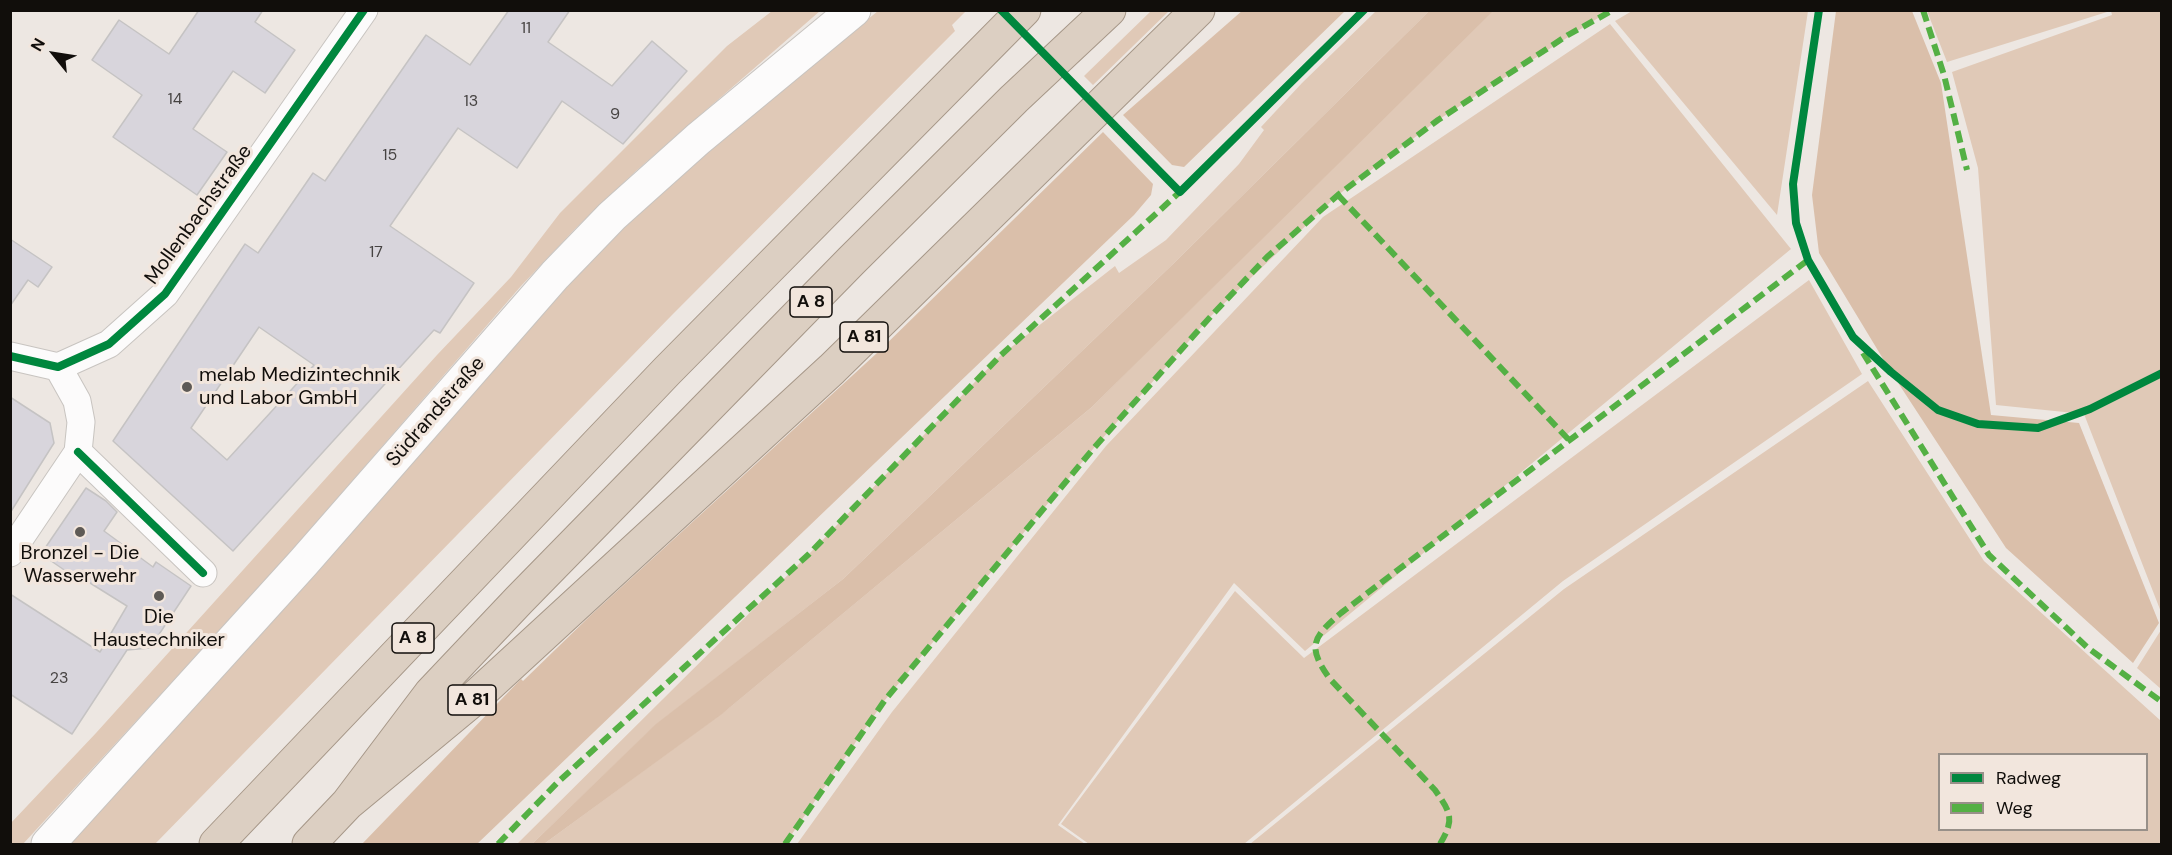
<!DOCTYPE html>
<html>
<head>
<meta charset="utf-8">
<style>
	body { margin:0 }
	#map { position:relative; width:2172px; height:855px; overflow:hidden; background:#ede7e2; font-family:"DM Sans",sans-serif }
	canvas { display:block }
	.frame { position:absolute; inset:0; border:12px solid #110e0b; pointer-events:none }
	.legend { position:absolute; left:1938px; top:753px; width:210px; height:78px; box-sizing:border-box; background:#f2e6dd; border:2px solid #989089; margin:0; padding:8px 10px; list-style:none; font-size:18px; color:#110e0b }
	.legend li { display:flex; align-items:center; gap:12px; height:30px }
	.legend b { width:30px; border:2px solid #989089 }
	.north { position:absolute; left:24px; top:24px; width:60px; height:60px; -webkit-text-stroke:4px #f2e6dd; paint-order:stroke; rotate:300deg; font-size:16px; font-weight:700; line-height:24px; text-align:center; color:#110e0b }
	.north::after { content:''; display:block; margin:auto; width:21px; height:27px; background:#110e0b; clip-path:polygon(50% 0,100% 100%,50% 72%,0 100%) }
</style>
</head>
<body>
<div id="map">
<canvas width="2172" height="855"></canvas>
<div class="frame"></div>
<ul class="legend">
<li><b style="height:8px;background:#00873e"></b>Radweg</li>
<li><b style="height:8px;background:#54b044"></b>Weg</li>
</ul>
<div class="north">N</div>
</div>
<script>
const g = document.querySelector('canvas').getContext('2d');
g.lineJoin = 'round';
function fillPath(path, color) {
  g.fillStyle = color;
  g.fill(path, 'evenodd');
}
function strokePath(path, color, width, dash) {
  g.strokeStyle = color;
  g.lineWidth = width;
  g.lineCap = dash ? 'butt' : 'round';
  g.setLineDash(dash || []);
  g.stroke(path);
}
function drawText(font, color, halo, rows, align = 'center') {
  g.font = font + ' "DM Sans",sans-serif';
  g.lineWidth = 6;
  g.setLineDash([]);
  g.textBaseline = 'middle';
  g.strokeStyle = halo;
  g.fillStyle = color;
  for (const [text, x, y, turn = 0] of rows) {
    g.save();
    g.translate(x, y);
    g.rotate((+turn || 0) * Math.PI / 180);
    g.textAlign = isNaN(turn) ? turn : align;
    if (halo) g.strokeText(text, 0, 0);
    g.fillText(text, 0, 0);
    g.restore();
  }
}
const green = new Path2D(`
	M772,11h48l-184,160 -60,57 -55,58 -245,283 -253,275h-12l-1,-20 86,-91 341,-378 74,-78 49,-64 167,-167z
	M878,11h88l-14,14 3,6 -283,284 -517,529h-92l544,-603 113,-102z
	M1151,11h18l-76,74 -9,-9z
	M1376,11h53l-256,253 -330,315 -186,145 -125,120h-15l292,-290 191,-198 115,-90 4,7 47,-33 73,-76 25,-34 -3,-3 41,-44z
	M1490,11h119l-171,109 -100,75 -126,120 -119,134 -208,251 -100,144h-241l185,-136 363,-301z
	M1632,11h176l-31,204 -162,-194z
	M2107,11v1l-160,50 -20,-51z
	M2111,11h50v601l-77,-198 -88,-9 -18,-237 -26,-96 160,-57z
	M1610,24l181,225 -486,402 -71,-68 -176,242 27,19h-288l95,-132 214,-266 217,-229z
	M1809,280l53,94 -299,207 -319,263h-155l-28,-20 174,-233 69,67z
	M1868,381l116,180 177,160v123h-911l314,-255zM1940,754h206v76h-206z
	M2161,630v59l-24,-21z`);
const forest = new Path2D(`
	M1243,10l102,1 -161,156 -12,-2 -49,-50z
	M1429,11h64l-401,396 -370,307 -178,130h-12l124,-120 187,-145 330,-315z
	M1836,11h76l29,72 50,332 88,8 80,200 -26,40 -127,-115 -115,-176 -72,-119 -7,-58z
	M1103,132l50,52 -2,11 -17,20 -657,629h-115l159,-165 2,2 69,-67 285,-261z`);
const building = new Path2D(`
	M199,10h64l-8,12 40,28 -30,43 -32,-22 -40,58 34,23 -30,43 -84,-58 29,-42 -50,-35 27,-40 50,34z
	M509,10h61l-22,32 64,44 40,-45 35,30 -64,73 -61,-43 -45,67 -59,-40 -68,98 84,57 -34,50 -6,-3 -201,221 -120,-110 132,-197 13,9 55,-80 12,8 101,-146 44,30zM259,327l55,38 -87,95 -36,-32z
	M10,239l42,28 -14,20 -10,-7 -18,26z
	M10,397l40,26 4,20 -44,70z
	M86,488l20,13 11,11 -13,19 49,36 3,-5 35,24 -41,62 -23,2 -55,84 -62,-40v-100l90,58 27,-46 -53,-33 -1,3 -32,-22z`);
const minor = new Path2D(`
	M10,356l48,11 51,-23 56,-50 199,-284
	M78,452l125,121
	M10,553l68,-101 3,-30 -4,-21 -19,-34`);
const secondary = new Path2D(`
	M48,844l255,-281 252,-288 57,-59 86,-77 156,-129`);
const motorway = new Path2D(`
	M348,803l122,-101 362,-333 366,-359
	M216,844l451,-473 357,-361
	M309,844l39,-41 83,-110 88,-93 332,-339 163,-162 95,-89`);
const quiet = new Path2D(`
	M1923,10l21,65 23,95
	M1338,195l231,245
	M1863,353l126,202 99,93 74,54
	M498,844l60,-62 251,-228 191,-198 182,-166
	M785,844l100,-144 208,-251 119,-134 55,-58 71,-62 100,-75 130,-85 45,-25
	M1440,844c15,-25 11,-31 -5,-54l-105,-111c-24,-33 -17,-42 11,-66l467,-353`);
const cycleway = new Path2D(`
	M1001,10l179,182 184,-182
	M1819,10l-26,174 3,39 12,37 45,77 38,35 47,38 40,14 60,4 52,-19 72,-36
	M10,356l48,11 51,-23 56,-50 199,-284
	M78,452l125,121`);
const markers = [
	[187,387,6,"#5e5a56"],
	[80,532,6,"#5e5a56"],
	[159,596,6,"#5e5a56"]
];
const numberNames = [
	["11",526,29],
	["14",175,100],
	["13",471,102],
	["9",615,115],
	["15",390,156],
	["17",376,253],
	["23",59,679]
];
const shields = [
	[811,302,42],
	[864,337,48],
	[413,638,42],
	[472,700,48]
];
const shieldNames = [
	["A 8",811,302],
	["A 81",864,337],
	["A 8",413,638],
	["A 81",472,700]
];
const streetNames = [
	["Mollenbachstraße",199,215,-54],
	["Südrandstraße",436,412,-49]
];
const poiNames = [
	["melab Medizintechnik",199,376,"left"],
	["und Labor GmbH",199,399,"left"],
	["Bronzel - Die",80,554],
	["Wasserwehr",80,577],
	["Die",159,618],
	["Haustechniker",159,641]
];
fillPath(green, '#e0c9b7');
fillPath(forest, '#dabfaa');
fillPath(building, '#d8d5dc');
strokePath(building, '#c5c3c3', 1.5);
strokePath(minor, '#c8c4c0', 29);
strokePath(secondary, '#c8c4c0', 35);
strokePath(motorway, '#a69788', 35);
strokePath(minor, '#fcfbfb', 27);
strokePath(secondary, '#fcfbfb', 33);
strokePath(motorway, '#dccfc2', 33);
strokePath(quiet, '#54b044', 6, [12, 6]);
strokePath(cycleway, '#00873e', 8);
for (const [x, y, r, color] of markers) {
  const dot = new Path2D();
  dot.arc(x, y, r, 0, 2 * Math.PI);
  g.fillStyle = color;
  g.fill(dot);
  strokePath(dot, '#f2e6dd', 2);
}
drawText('16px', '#464342', null, numberNames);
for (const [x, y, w] of shields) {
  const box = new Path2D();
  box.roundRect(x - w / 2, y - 15, w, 30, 4.5);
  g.fillStyle = '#f2e6dd';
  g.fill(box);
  strokePath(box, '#110e0b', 1.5);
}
drawText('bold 18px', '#110e0b', null, shieldNames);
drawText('20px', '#110e0b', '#f2e6dd', streetNames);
drawText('20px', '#110e0b', '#f2e6dd', poiNames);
</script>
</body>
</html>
